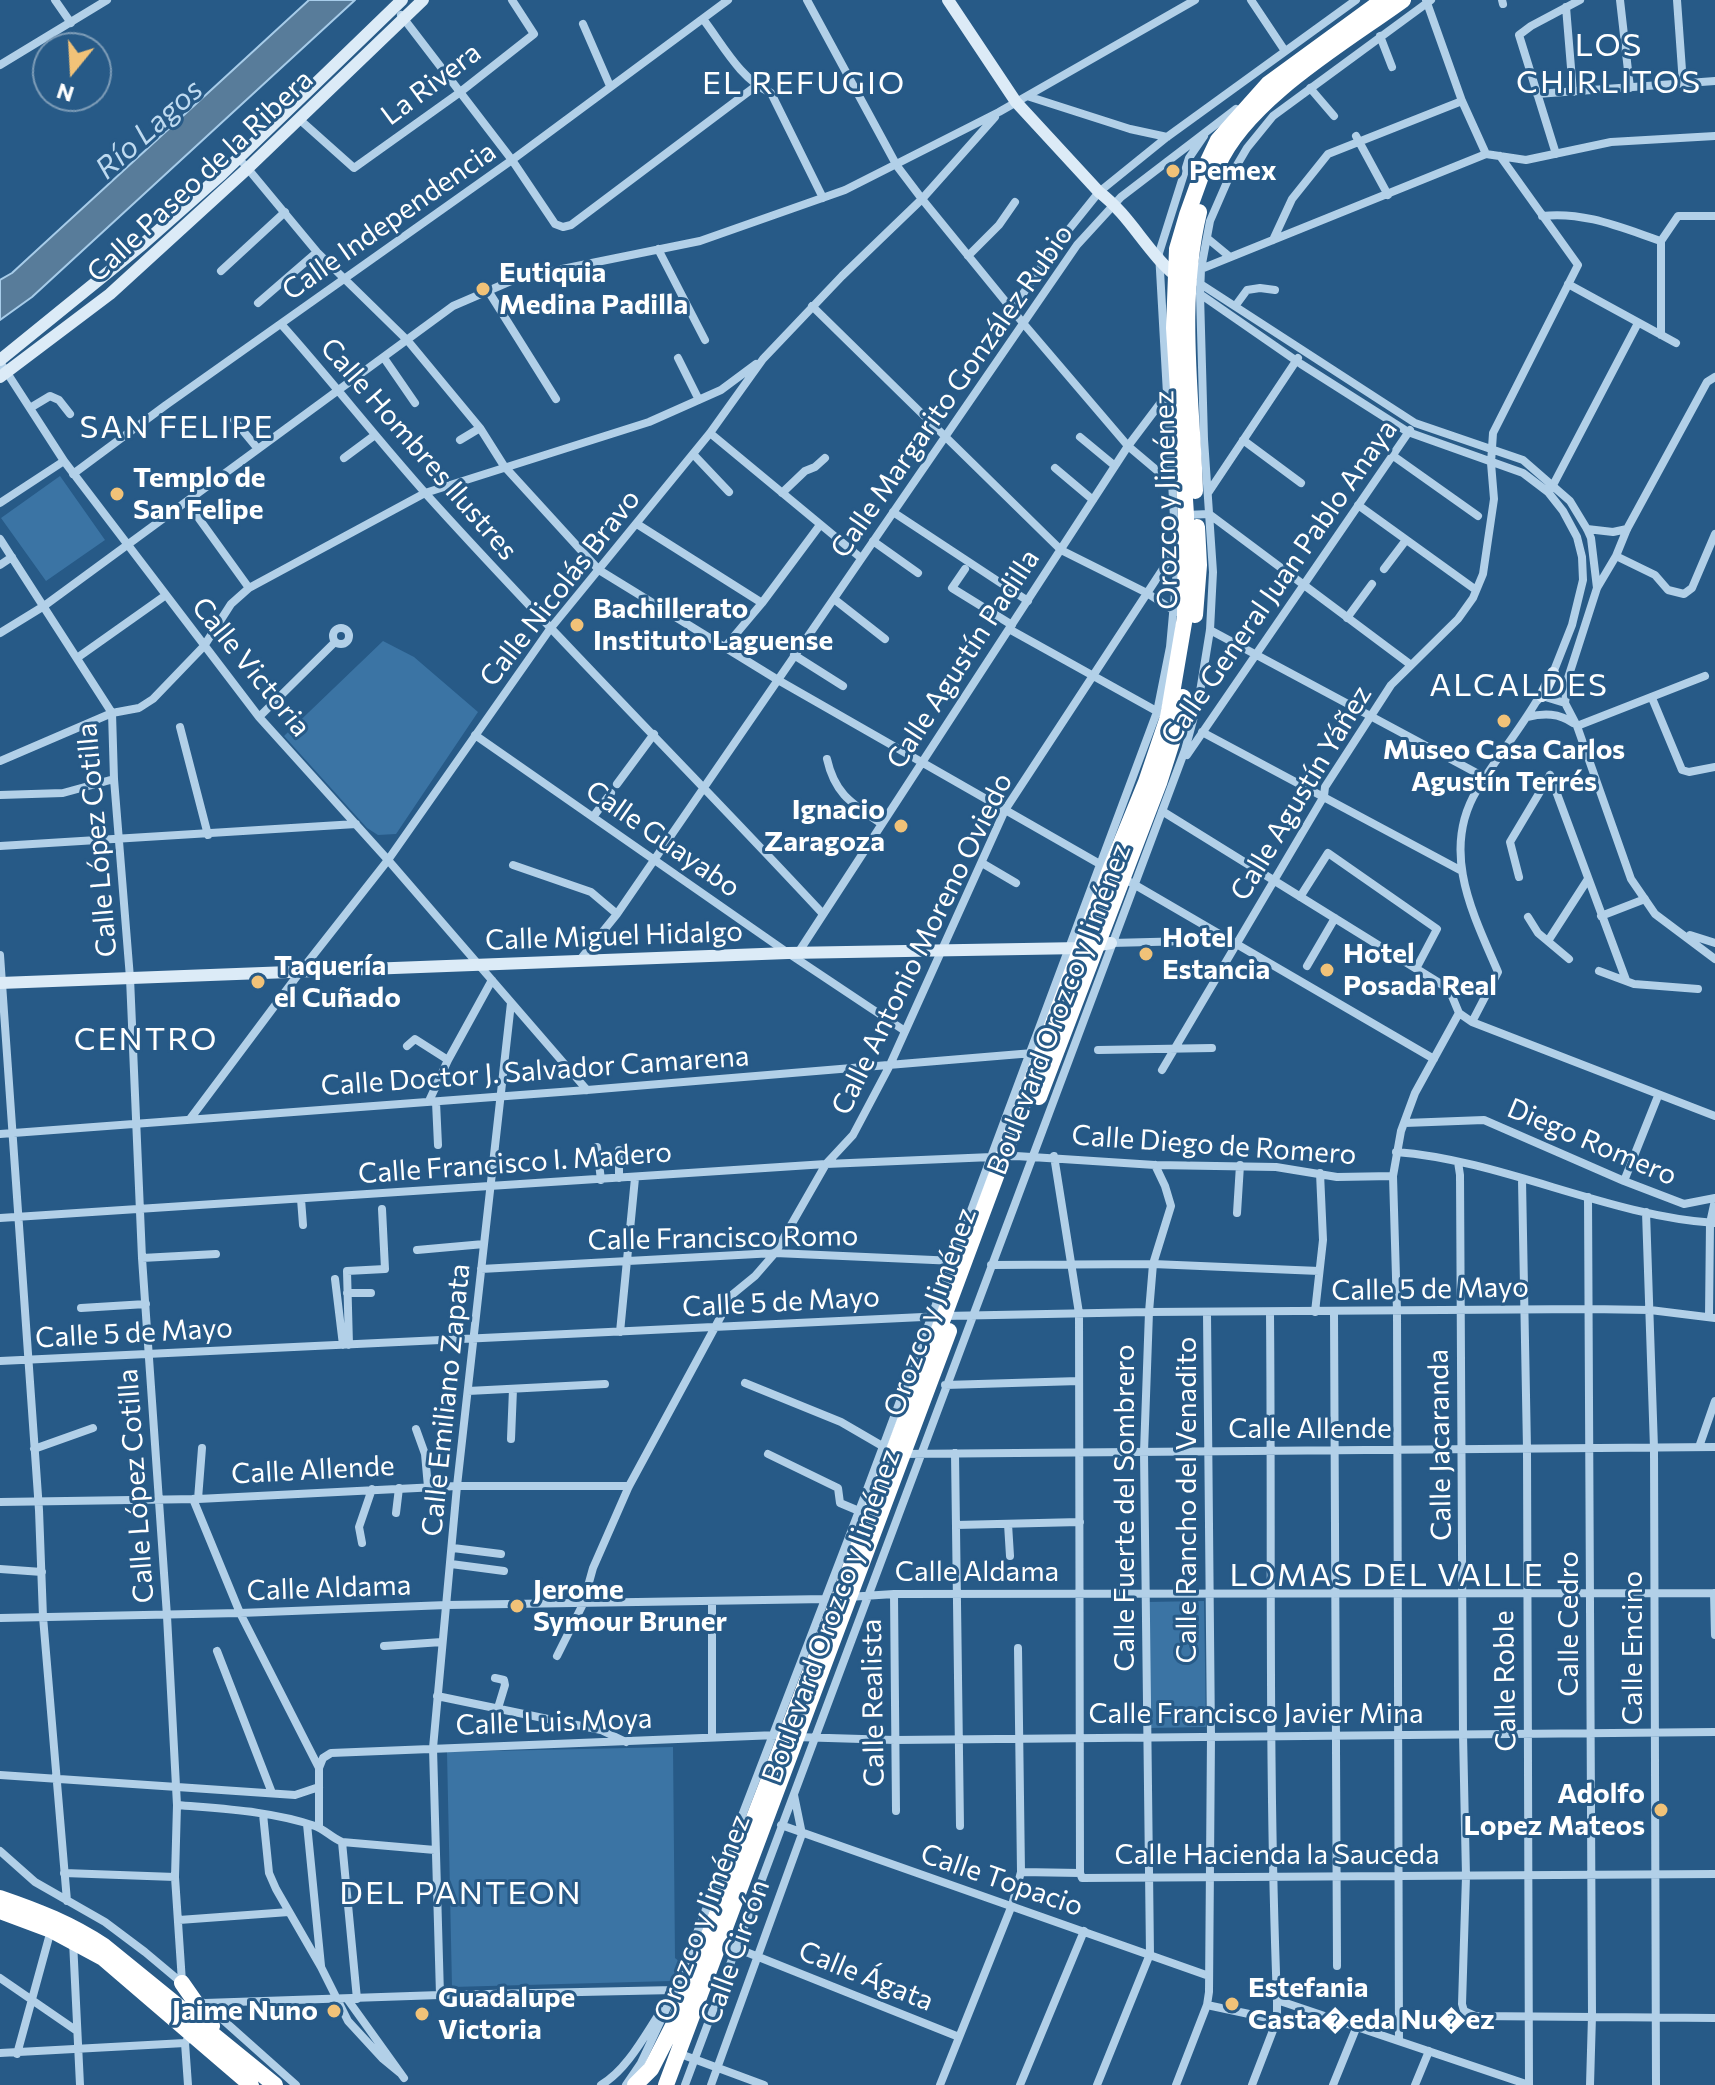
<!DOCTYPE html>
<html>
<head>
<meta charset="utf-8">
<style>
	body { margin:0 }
	#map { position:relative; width:1715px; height:2085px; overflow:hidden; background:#275a87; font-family:Commissioner,sans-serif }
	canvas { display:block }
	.north { position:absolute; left:32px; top:32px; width:80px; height:80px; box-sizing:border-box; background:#275a87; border:2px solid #7d9cb7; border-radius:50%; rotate:198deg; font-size:22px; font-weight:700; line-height:32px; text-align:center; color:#fff }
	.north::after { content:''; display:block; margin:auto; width:28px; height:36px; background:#f1c278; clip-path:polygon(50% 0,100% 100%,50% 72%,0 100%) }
</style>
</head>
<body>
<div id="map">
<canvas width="1715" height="2085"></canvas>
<div class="north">N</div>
</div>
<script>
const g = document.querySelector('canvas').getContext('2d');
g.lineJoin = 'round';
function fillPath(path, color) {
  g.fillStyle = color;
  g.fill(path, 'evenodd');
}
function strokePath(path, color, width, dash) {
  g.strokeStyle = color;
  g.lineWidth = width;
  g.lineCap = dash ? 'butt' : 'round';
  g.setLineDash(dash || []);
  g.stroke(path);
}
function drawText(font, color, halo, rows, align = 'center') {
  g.font = font + ' Commissioner,sans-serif';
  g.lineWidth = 6;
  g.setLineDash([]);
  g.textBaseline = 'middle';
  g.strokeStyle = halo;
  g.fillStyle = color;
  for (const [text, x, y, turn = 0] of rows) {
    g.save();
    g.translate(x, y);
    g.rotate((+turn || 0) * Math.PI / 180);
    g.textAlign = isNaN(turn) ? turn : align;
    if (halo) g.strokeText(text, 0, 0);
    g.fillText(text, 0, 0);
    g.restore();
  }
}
const green = new Path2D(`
	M60,476l45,64 -59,41 -45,-63z
	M383,641l31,16 64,55 -82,122 -18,1 -11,-7 -83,-92z
	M1204,1601l2,126 -57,1 -2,-126z
	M673,1747l2,211 5,4 -9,19 -219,6 -5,-235z`);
const water = new Path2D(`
	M309,0h46l-323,297 -32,23v-40l12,-7z`);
const street = new Path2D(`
	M55,0l16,23
	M807,0l90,166 25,33 101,124 105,123 45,38
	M1251,0l34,51
	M1426,0l36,101 24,53
	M1502,0l1,4
	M1620,0l10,88
	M1677,0l6,84
	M1566,7l7,85
	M401,15l111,145 43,64 8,3 8,-2 185,-139
	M703,19c20,26 37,60 68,74l52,105
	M583,24l27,62
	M1380,36l12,31
	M0,65l107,-65
	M1310,88l24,28
	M1537,94l178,-13
	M1027,96l103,33 37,8
	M299,119l55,49 105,-75 75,-59 -22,-34
	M1356,136l32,59
	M1556,154l-37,-119 12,-9 49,-26
	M244,164l73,88 91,89 72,87 24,38 95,104 179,110 327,187
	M1542,216c42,-5 80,12 119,25
	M1207,238l23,19
	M1273,240l19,-41 36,-45 134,-53
	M1661,241v94
	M1661,241l17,-25h37
	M658,249l47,91
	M968,256l31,-31 16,-23
	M1201,269l285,-115 40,6 85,-18 104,-6
	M221,271l64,-59
	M1199,283l216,140 108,37 47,41 17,28 4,9 6,50
	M1568,284l108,59
	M487,289l69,110
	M1200,294l101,70 107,68 115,41 25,19 15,19 14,26 5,20 1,23 -11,45 -19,48
	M258,303l59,-51
	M1236,305l11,-15 13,-2 15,2
	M812,306l249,244 86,43 29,19
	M1012,310l42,-62 45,-56 68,-55 189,-137
	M281,324c50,56 96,115 146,171 129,143 265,278 396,419
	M384,358l31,45
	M678,358l21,42
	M0,362l64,99 195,256 129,143 199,230
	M1715,377l-8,5 -80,147 -11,27 -19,32 -29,90 -3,25 12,23 54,153 24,35 60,45
	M30,408l20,-12 9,4 11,14
	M234,420l24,29
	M710,433l151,125
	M1080,437l35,29
	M460,440l20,-12
	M1243,440l58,43
	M693,454l36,38
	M1392,455l86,61
	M344,458l31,-23
	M1055,468l38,32
	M73,474l93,-69 346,-245 216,-160
	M1551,489l87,-166
	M782,493l23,-22 10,-4 10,-9
	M1208,493l90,-135
	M187,502l62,86
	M0,503l64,-42
	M1358,505l118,85
	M893,512l135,89
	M1186,515l23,-1 202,151
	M637,524l125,79
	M1587,529l26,3 14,-3
	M0,539l112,174 2,66 16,199 12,280 25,358 10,189 -2,72 7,105
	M873,541l45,32
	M1616,556l39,19 13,15 16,4 8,-6 23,-54
	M0,565l12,-8
	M965,569l-13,19 60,37
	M1384,569l22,-29
	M834,599l51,40
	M1347,618l25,-34
	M333 636a8 8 0 1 1 16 0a8 8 0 1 1-16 0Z
	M1009,629l151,84
	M1210,630l276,148
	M0,633l44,-27 409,-300 65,-28 182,-37 145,-51 154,-78 196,-112
	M725,647l37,-44 58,-78
	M794,655l49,31
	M77,658l89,-63
	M1652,698l30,72 7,2 26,-5
	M259,717l76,-75
	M1527,717c17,-4 32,-4 46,6
	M1577,726l128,-50
	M180,727l28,108
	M1202,732l258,138
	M475,735l313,218 117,78
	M1187,755l223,-325
	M827,759c8,36 26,45 55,65
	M0,761l112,-48 27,-5 14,-9 51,-53 27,-42 18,-16 176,-95 224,-71 72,-32 35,-26
	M1550,775l76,205
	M617,784l37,-50
	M0,795l63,-2 51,-14
	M1162,811l287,178 10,24
	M593,817l18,-24
	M0,846l356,-22
	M982,863l34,20
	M513,865l78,27 26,22
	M1519,877l-9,-35 40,-67
	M1130,882l304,177
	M1300,897l28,-44 109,76 -20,38
	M1601,916l44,-17
	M1528,917l10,16 31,26
	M1690,935l25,8
	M1548,941l40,-62
	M1111,943l118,-3
	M798,953l330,-507 40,-53
	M0,955l39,555 4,107 24,284
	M579,961l38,-47 460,-669 44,-48 115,-88
	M1307,966l28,-48
	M1599,971l35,13 64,5
	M1459,1013l13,9 243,94
	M1472,1022l26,-50c-25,-58 -58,-121 -21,-182 18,-30 41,-58 59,-88l6,-6 23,7
	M407,1046l8,-7 33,21
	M1098,1050l114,-2
	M1162,1070l162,-274 1,-9 66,-102 67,-66 15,-21 10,-24 11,-75 -3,-36 2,-30 85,-168 -78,-109
	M429,1101l19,-41 44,-80
	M436,1102l2,43
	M190,1119l110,-147 88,-112 162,-231 160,-196 53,-74 79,-83 80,-77 73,-82
	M1405,1123l79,-3 140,61 60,23 31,-6
	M0,1134l587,-44 446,-37
	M597,1147l4,33
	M619,1150v28
	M1396,1152c106,8 212,64 319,71
	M1054,1156l25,157 1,560 2,5 633,-4
	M1458,1162l2,13 3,559 3,142 -4,128 2,7 11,5 240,2
	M1522,1180l5,269 2,636
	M1624,1181l34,-85
	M1588,1197l4,819 -2,69
	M301,1199l2,26
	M1646,1212l8,236 2,637
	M1237,1213l3,-48
	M0,1218l826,-54 190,-8 139,9 121,2 61,10 56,-1
	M417,1250l67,-6
	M142,1258l74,-4
	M991,1265l162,-1 166,7
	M481,1269l294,-16 181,8
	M335,1279l8,66
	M347,1293h24
	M81,1308l65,-4
	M1334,1311l3,655
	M1315,1312l8,-72 -3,-67
	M1709,1316l1,-93 5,-23
	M620,1332l15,-154
	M349,1345l-2,-74 38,-2 -3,-60
	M0,1361l944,-45 205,-4 440,-3 61,1 65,8
	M745,1383l96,39 43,25
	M945,1385l134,-4
	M468,1391l137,-7
	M416,1429l9,25 3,33
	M511,1439l2,-50
	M1699,1447l16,-46
	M34,1449l59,-21
	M955,1453l5,373
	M768,1454l70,34 2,15 19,8
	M900,1454l815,-7
	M193,1499l47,114 79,155v58
	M198,1499l4,-51
	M0,1502l198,-3 259,-13h172
	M396,1513l3,-25
	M1008,1524l2,32
	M956,1525l124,-3
	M362,1543l-3,-16 13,-38
	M453,1548l48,6
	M451,1564l53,7
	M0,1569l42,3
	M1714,1593l1,42
	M894,1594l2,217
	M848,1597l46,-3 821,-1
	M0,1618l240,-5 207,-8 380,-6
	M384,1646l58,-4
	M217,1651l55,142
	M557,1656l26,-52 10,-36 36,-82 104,-192 22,-18 20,-23 51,-89 27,-29 36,-68 116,-257 171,-261
	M495,1678l9,2 1,5 -7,23
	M437,1696l164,34 25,12
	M712,1736v-133
	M795,1737l100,3 820,-8
	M319,1768l4,-10 8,-5 446,-18
	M0,1775l295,20 24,-8
	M177,1805c46,4 94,6 138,21 9,3 17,12 27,16l93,8
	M263,1814l6,59 7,16 45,78 27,54 35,38 17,14
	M307,1824l14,142
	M781,1825l428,151
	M342,1842l15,157
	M0,1851l35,31 70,40 40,30 37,31
	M1021,1872l59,1
	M64,1873l111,4
	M179,1920l110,-8
	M73,1941l7,144
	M721,1942l238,95
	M0,1978l77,53
	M440,1995l-7,-247 24,-262 54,-483
	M348,2000l56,78
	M1277,2000l252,85
	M204,2003l92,82
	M205,2003l235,-8 235,-5
	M1207,2005l70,15
	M187,2040l-2,3 3,42
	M1399,2041l-2,-730 -4,-135 8,-45 14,-38 44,-80
	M675,2052l89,33
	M0,2053l185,-10
	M17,2054l34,-124
	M601,2085c26,-15 44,-50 60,-74
	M626,2085l15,-22 34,-73 184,-479 298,-799 13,-65 7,-77 -18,-317 30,-95 15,-22
	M685,2085l500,-1335 14,-52 11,-68 3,-58 -9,-133 -4,-145 1,-25 9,-48 17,-39 20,-34 26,-32 158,-116
	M711,2085l91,-251 -8,-39
	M940,2085l72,-180 9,-33 -3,-224
	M1020,2085l64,-154
	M1097,2085l53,-131 -6,-502 5,-140 4,-48 18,-58 -6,-20 -10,-21
	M1176,2085l31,-80 2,-13 2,-256 -4,-423
	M1252,2085l25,-65v-20c-9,-230 -5,-459 -7,-688
	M1333,2085l24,-59
	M1415,2085l14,-34`);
const secondary = new Path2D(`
	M948,0l68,102 83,90c33,25 49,63 81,87
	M0,360l143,-116 79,-70 180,-174
	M0,377l110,-83 138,-126 175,-168
	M1542,696l11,-23
	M0,983l788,-30 294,-5 29,-5`);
const highway = new Path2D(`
	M1218,165c29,-66 127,-123 185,-165
	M1195,491c-3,-93 -18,-188 4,-279
	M1195,615l4,-50 -2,-38
	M1039,1097l120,-314 19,-60 5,-26
	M0,1898c38,13 71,26 104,48l171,139
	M0,1911l51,19 52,28 148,127
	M182,1983l30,43
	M635,2085l16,-16 25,-49 163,-422 271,-728 36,-88 22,-65 17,-100 1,-102 -12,-187 3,-79 10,-34 14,-39 17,-36 50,-56 115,-84
	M666,2085l283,-754`);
const markers = [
	[1173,171,8,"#f1c278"],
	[483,289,8,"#f1c278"],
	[117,494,8,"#f1c278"],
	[577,625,8,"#f1c278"],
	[1504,721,8,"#f1c278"],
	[901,826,8,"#f1c278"],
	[1146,954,8,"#f1c278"],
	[1327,970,8,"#f1c278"],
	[258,982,8,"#f1c278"],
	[517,1606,8,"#f1c278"],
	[1661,1810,8,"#f1c278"],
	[1232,2004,8,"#f1c278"],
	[334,2011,8,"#f1c278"],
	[422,2014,8,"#f1c278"]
];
const streetNames = [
	["La Rivera",431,84,-37],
	["Calle Paseo de la Ribera",200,176,-43],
	["Calle Independencia",389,221,-35],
	["Calle Margarito González Rubio",952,391,-55],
	["Calle Hombres Ilustres",419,449,49],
	["Orozco y Jiménez",1166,500,-91],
	["Calle General Juan Pablo Anaya",1279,582,-55],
	["Calle Nicolás Bravo",560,588,-52],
	["Calle Agustín Padilla",963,659,-57],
	["Calle Victoria",251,667,51],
	["Calle Agustín Yáñez",1301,793,-59],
	["Calle Guayabo",663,839,35],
	["Calle López Cotilla",97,840,-95],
	["Calle Miguel Hidalgo",614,936,-2],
	["Calle Antonio Moreno Oviedo",922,944,-64],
	["Boulevard Orozco y Jiménez",1059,1009,-69],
	["Calle Doctor J. Salvador Camarena",535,1071,-4],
	["Diego Romero",1592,1142,23],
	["Calle Diego de Romero",1214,1145,4],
	["Calle Francisco I. Madero",515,1163,-4],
	["Calle Francisco Romo",723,1238,-1],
	["Calle 5 de Mayo",1430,1289,-1],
	["Calle 5 de Mayo",781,1302,-3],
	["Orozco y Jiménez",930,1312,-70],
	["Calle 5 de Mayo",134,1333,-3],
	["Calle Emiliano Zapata",446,1400,-84],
	["Calle Allende",1310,1429],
	["Calle Jacaranda",1440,1445,-91],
	["Calle Allende",313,1470,-3],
	["Calle López Cotilla",136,1486,-94],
	["Calle Rancho del Venadito",1187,1500,-90],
	["Calle Fuerte del Sombrero",1125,1508,-90],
	["Calle Aldama",977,1572],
	["Calle Aldama",329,1588,-2],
	["Boulevard Orozco y Jiménez",831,1616,-70],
	["Calle Cedro",1569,1624,-90],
	["Calle Encino",1633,1648,-90],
	["Calle Roble",1505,1681,-91],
	["Calle Realista",873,1703,-91],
	["Calle Francisco Javier Mina",1256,1714],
	["Calle Luis Moya",554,1722,-2],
	["Calle Hacienda la Sauceda",1277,1855],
	["Calle Topacio",1002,1880,19],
	["Orozco y Jiménez",702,1918,-69],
	["Calle Circón",735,1952,-70],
	["Calle Ágata",866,1976,22]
];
const poiNames = [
	["Pemex",1189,171],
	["Eutiquia",499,273],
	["Medina Padilla",499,305],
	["Templo de",133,478],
	["San Felipe",133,510],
	["Bachillerato",593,609],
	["Instituto Laguense",593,641],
	["Museo Casa Carlos",1504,750,"center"],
	["Agustín Terrés",1504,782,"center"],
	["Ignacio",885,810,"right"],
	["Zaragoza",885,842,"right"],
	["Hotel",1162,938],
	["Estancia",1162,970],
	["Hotel",1343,954],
	["Posada Real",1343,986],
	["Taquería",274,966],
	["el Cuñado",274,998],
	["Jerome",533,1590],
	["Symour Bruner",533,1622],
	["Adolfo",1645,1794,"right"],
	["Lopez Mateos",1645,1826,"right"],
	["Estefania",1248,1988],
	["Casta�eda Nu�ez",1248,2020],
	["Guadalupe",438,1998],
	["Victoria",438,2030],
	["Jaime Nuno",318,2011,"right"]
];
const waterNames = [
	["Río Lagos",149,129,-42]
];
const quarterNames = [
	["LOS",1609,45],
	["CHIRLITOS",1609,82],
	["EL REFUGIO",804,83],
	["SAN FELIPE",177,427],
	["ALCALDES",1519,685],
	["CENTRO",146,1039],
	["LOMAS DEL VALLE",1387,1575],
	["DEL PANTEON",461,1893]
];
fillPath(green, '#3b74a4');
fillPath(water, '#587c9a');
strokePath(water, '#a7cce9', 2);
strokePath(street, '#b2d0e8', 8);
strokePath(secondary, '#dcebf7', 12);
strokePath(highway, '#fff', 16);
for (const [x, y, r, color] of markers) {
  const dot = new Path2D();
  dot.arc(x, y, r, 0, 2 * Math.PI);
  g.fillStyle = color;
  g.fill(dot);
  strokePath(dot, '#275a87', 3);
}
drawText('28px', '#fff', '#275a87', streetNames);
drawText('bold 28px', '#fff', '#275a87', poiNames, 'left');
drawText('italic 30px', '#bedaf0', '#275a87', waterNames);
g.letterSpacing = '2px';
drawText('32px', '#fff', '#275a87', quarterNames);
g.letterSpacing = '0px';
</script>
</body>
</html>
